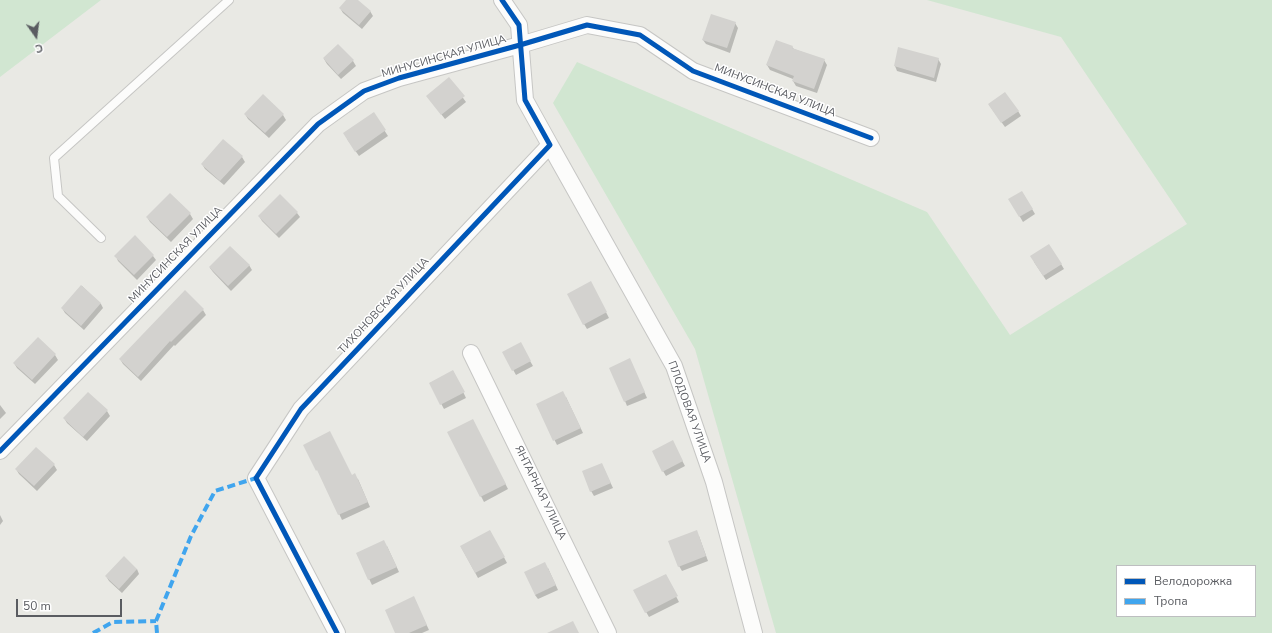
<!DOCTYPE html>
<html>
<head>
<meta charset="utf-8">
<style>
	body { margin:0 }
	#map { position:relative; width:1272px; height:633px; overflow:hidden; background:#e9e9e4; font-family:"Nunito Sans",sans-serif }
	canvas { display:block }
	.legend { position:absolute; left:1116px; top:565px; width:140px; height:52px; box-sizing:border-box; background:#fff; border:1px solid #bdbec0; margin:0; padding:5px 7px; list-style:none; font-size:12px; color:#5a5c61 }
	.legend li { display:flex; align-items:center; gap:8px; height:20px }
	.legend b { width:20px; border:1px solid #bdbec0 }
	.north { position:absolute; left:16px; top:16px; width:40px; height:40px; -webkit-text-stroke:3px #fff; paint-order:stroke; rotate:166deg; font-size:11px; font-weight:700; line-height:16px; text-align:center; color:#5a5c61 }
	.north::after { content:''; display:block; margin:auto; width:14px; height:18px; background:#5a5c61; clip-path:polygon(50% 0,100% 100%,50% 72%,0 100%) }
	.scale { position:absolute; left:16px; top:599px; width:106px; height:18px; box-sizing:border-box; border:2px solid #5a5c61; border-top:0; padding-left:5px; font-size:12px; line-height:14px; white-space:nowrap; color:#5a5c61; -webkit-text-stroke:3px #fff; paint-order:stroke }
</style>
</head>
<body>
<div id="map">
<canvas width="1272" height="633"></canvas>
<ul class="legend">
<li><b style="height:5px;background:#0057b8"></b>Велодорожка</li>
<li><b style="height:5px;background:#40a5ee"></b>Тропа</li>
</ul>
<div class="north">С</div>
<div class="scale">50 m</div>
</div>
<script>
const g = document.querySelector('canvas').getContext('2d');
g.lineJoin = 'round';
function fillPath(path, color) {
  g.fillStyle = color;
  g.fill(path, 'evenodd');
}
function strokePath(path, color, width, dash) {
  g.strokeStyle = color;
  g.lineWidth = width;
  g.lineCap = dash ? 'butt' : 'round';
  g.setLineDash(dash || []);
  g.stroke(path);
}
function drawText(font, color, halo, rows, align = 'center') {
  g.font = font + ' "Nunito Sans",sans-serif';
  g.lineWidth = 3;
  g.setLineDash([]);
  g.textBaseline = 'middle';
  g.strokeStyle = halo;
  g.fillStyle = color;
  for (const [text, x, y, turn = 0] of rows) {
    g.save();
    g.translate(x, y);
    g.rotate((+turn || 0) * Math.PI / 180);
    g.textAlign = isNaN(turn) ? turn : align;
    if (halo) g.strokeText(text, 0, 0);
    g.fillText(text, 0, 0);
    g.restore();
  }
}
const green = new Path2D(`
	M0,0h101l-101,77z
	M927,0h345v633h-496l-81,-284 -142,-246 24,-41 350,150 83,123 177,-111 -126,-187zM1117,566h138v50h-138z`);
const shadow = new Path2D(`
	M347,0h10l13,11 3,5 -11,13 -19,-16 -3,-5z
	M735,23l3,5 -8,25 -24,-9 -3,-4z
	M338,45l15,16 3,5 -15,13 -14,-15 -3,-5z
	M792,47l2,2 30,11 3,5 -10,28 -21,-7 -3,-5v-2l-23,-9 -3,-5z
	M899,48l39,11 3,5 -5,18 -39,-11 -2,-5z
	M449,79l17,23 -21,17 -18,-23z
	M989,105l29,6 3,5 -16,11z
	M373,113l15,23 -29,20 -12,-17z
	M245,114l38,1 3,5 -17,18 -21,-19z
	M223,140l19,17 3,5 -21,23 -19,-16 -3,-5z
	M1022,192l13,22 -12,8 -13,-22z
	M297,213l3,4 -21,21 -17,-17 -3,-5z
	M190,214l3,5 -22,23 -21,-20 -3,-5z
	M116,256h37l3,4 -19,20 -19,-19z
	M1034,262l27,2 3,5 -18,11z
	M249,265l3,5 -21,21 -18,-19 -3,-4z
	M82,286l19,18 2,4 -19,22 -19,-17 -3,-5z
	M593,287l16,31 -22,11 -3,-5z
	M203,310l3,5 -31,31 -1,-1 -33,36 -18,-17 -3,-5z
	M38,339l17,16 3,5 -23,24 -18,-16 -3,-5z
	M520,344l13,22 -17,9 -12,-22z
	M632,364l15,34 -20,8 -2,-5z
	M453,371l13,27 -22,11 -14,-26z
	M566,397l17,36 -26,12 -20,-40z
	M0,405l6,8 -6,6z
	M107,411l3,5 -23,25 -20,-18 -3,-5z
	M475,425l33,64 -24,13 -36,-70z
	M675,447l10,19 -19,10 -3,-5z
	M54,465l3,5 -20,21 -18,-17 -3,-5z
	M604,469l9,19 -19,8 -3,-5z
	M321,475l31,1 6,3 12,28 -28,13z
	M0,515l3,6 -3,4z
	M490,531l17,32 -29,15 -17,-31z
	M699,536l9,25 -26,10 -3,-5z
	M387,546l12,26 -27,13 -15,-31z
	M548,568l10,22 -20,9 -3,-4z
	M137,569l2,5 -17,19 -13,-12 -3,-5z
	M665,575l14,27 -30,15 -15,-26z
	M416,603l13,27 -7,3h-26z`);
const building = new Path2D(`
	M346,0h12l13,11 -12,14 -20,-17z
	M711,14l25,8 -9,26 -25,-8z
	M776,40l17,6 -1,2 33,11 -11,30 -22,-8 2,-5 -28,-11z
	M338,44l16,16 -16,15 -15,-17z
	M898,47l41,11 -5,20 -40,-12z
	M449,77l16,19 -24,19 -15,-19z
	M1005,92l14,19 -18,12 -13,-19z
	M263,94l21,20 -19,19 -21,-19z
	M374,112l12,18 -31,22 -12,-19z
	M223,139l20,17 -23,25 -19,-17z
	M1022,191l11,18 -14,8 -11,-18z
	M170,193l21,20 -24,24 -21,-20z
	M280,194l18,18 -22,22 -18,-18z
	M135,235l19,20 -20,20 -20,-19z
	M1049,244l13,20 -19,12 -13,-20z
	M230,246l20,19 -22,21 -19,-19z
	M591,281l16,31 -24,13 -16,-31z
	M81,285l20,18 -20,23 -20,-18z
	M185,290l19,19 -33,33 -1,-1 -32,36 -19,-18z
	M38,337l18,17 -24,26 -19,-17z
	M521,342l10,19 -19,10 -10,-19z
	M630,358l15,34 -21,10 -15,-34z
	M453,370l12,22 -25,13 -11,-22z
	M563,391l18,37 -28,13 -17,-37z
	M88,392l20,18 -25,27 -20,-19z
	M473,419l33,65 -26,13 -33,-65z
	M330,431l22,44 3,-2 13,29 -30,13 -21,-45 -1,1 -13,-26z
	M673,440l10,21 -21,11 -10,-21z
	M36,447l19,17 -21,22 -19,-17z
	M602,463l9,20 -21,9 -8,-21z
	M490,530l15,27 -30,16 -15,-27z
	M697,530l9,26 -28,11 -10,-26z
	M384,540l13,27 -29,13 -12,-27z
	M124,556l13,13 -18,20 -14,-13z
	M545,562l11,23 -21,10 -11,-23z
	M666,574l12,22 -33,17 -12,-23z
	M414,596l13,29 -18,8h-14l-10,-23z
	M573,621l6,12h-32z`);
const lane = new Path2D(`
	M101,238l-43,-42 -4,-38 175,-158`);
const street = new Path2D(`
	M550,145l124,221 40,116 40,151
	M471,353l137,280
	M0,451l318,-327 46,-33 35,-13 121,-33 67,-20 53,10 53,36 178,67
	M337,633l-81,-155 45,-69 249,-264 -25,-45 -6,-75 -17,-25`);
const quiet = new Path2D(`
	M93,633l20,-11 43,-1
	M157,633l-1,-12 35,-85 24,-45 41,-13`);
const cycleway = new Path2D(`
	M0,451l318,-327 46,-33 35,-13 121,-33 67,-20 53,10 53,36 178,67
	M337,633l-81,-155 45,-69 249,-264 -25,-45 -6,-75 -17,-25`);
const streetNames = [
	["МИНУСИНСКАЯ УЛИЦА",444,57,-16],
	["МИНУСИНСКАЯ УЛИЦА",775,91,21],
	["МИНУСИНСКАЯ УЛИЦА",176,255,-46],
	["ТИХОНОВСКАЯ УЛИЦА",384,306,-47],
	["ПЛОДОВАЯ УЛИЦА",689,412,70],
	["ЯНТАРНАЯ УЛИЦА",540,493,64]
];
fillPath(green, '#d1e6d1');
fillPath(shadow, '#0003');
fillPath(building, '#d3d2cf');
strokePath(lane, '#c6c6c4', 10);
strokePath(street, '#c6c6c4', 18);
strokePath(lane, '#fcfcfb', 8);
strokePath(street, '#fcfcfb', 16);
strokePath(quiet, '#40a5ee', 4, [8, 4]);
strokePath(cycleway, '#0057b8', 5);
drawText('11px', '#5a5c61', '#fff', streetNames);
</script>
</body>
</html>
